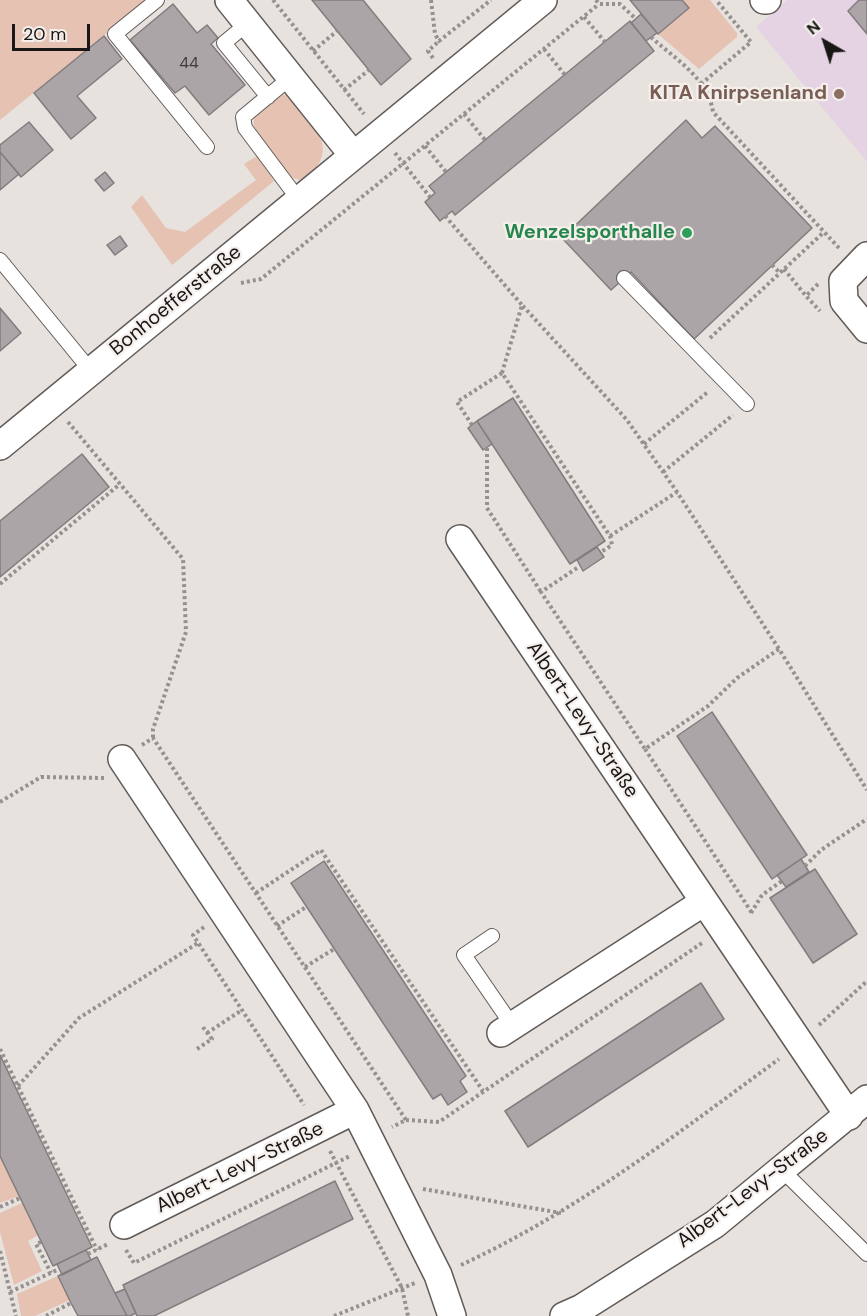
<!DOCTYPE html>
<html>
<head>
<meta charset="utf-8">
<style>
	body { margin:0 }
	#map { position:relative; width:867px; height:1316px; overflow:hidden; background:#e8e2df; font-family:"DM Sans",sans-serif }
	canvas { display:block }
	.north { position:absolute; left:795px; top:12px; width:60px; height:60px; -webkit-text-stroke:4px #f5efec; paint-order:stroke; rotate:321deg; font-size:16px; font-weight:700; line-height:24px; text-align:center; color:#191716 }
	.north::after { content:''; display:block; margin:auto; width:21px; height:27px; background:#191716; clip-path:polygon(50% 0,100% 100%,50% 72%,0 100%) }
	.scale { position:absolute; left:12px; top:24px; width:78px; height:27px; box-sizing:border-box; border:3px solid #191716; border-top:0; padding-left:8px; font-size:18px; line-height:21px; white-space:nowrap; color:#191716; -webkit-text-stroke:4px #f5efec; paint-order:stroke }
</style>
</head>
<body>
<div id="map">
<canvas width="867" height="1316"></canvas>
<div class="north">N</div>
<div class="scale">20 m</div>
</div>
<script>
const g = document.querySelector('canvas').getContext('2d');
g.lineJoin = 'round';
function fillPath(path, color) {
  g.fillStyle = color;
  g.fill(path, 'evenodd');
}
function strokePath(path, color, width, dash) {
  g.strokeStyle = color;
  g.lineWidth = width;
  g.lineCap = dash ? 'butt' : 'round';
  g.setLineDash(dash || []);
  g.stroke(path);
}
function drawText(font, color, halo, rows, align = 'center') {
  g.font = font + ' "DM Sans",sans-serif';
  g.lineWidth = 4.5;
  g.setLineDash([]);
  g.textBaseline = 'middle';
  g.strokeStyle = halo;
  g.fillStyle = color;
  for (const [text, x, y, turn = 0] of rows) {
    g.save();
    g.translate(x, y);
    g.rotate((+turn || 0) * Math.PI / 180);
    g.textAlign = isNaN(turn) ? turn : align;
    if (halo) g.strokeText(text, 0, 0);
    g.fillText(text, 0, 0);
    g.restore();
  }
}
const education = new Path2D(`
	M788,0h79v162l-111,-135z`);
const green = new Path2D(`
	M0,0h148l-148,120z
	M682,0h28l27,33v4l-38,32 -41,-35 31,-25z
	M280,94l8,1c25,31 56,53 15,86l-16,-5 -33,-50c-2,-17 14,-23 26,-32z
	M257,156l17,25 -102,84 -41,-58 11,-12 24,33 19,4 71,-52 -12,-16z
	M0,1156l19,40 -19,7z
	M22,1203l16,32 -10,6 14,30 -28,14 -14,-53v-19z
	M58,1276l12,24 -35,16h-14l-4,-22z`);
const building = new Path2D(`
	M312,0h51l48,59 -30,26z
	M630,0h52l7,8 -31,26z
	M859,0h8v34l-19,-23z
	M173,4l24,29 10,-8 11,13 -7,6 34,41 -36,30 -24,-29 -10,7 -45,-53z
	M641,14l16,19 -11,8 -15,-18z
	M630,21l24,30 -199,164 -3,-4 -12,10 -15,-19 10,-9 -6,-7z
	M104,36l18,23 -45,37 19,22 -25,21 -37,-46z
	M686,120l16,18 13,-12 97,102 -118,111 -63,-67 -20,18 -49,-52z
	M29,122l24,28 -32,27 -21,-25v-7z
	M0,152l19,22 -19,16z
	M105,172l9,11 -10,8 -9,-11z
	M120,236l7,10 -12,9 -8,-10z
	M0,308l21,25 -21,18z
	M513,398l92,143 -35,23 -93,-143z
	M477,421l15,23 -9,6 -15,-22z
	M82,454l27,33 -109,90v-56z
	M597,547l7,10 -21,14 -6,-11z
	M712,712l95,143 -35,24 -95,-143z
	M801,859l8,13 -23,15 -9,-12z
	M324,861l142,215 -6,5 7,11 -19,13 -7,-11 -8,5 -142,-216z
	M815,869l42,65 -44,29 -43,-65z
	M701,983l23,36 -196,128 -23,-36z
	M0,1055l92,192 -39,19 -53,-110z
	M335,1181l18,38 -199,97h-17l-14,-31z
	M86,1250l5,10 -29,15 -5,-11z
	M97,1257l18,36 12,23h-49l-7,-13 -13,-27z
	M125,1289l11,24 -6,3h-3l-12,-23z`);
const path = new Path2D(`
	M273,0l91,114
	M431,0l4,34 4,7 52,-41
	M596,0l3,4h21l16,15
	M584,17l21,25
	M651,37c24,22 57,41 62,75l126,136
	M544,49l21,26
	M313,51l24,-20
	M433,58l-5,-7 11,-10
	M701,84l50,-42 -35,-42
	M344,90l25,-20
	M464,114l21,26
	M425,146l21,26
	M395,153l35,44
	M445,216l77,89
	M772,265l8,8
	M784,269l22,27
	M241,283l20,-4 338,-275
	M818,284l-12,12 14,15
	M710,338l114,-106
	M502,373l20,-68 105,115 50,72
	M68,422l115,137 3,73 -33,97v9
	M472,425l-15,-23 45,-29 108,163 2,9 -11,7
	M644,444l65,-53
	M487,448v60l54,84
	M663,472l70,-57
	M610,536l67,-44 102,157
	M577,568l-36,24 104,157 63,-43 29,-28 42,-29 88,141
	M0,584l120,-100
	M142,745l11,-7 253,382 -14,7
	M645,749l107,164
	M0,802l41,-25 63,1
	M805,866l16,-16 46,-31
	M256,893l65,-43 162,241
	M751,913l11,-18 20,-14
	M277,926l29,-19
	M204,927l-11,8 111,170
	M305,967l29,-18
	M819,1025l48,-44
	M207,1033l35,-23
	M0,1049l97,201
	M197,1049l15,-10 -10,-13
	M18,1086l61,-68 119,-75
	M406,1120l33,2 263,-179
	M330,1151l72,137 6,28
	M423,1189l138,24
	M0,1207l20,-9
	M41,1242l-5,2 15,29
	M126,1250l8,13 216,-107
	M0,1251l16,65
	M88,1254l20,-10
	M461,1265c116,-54 216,-131 318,-206
	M10,1292l49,-23
	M46,1316l25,-13
	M334,1316l81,-33`);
const service = new Path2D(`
	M157,0l-42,34 92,113
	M247,24l-23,19 44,54
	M290,78l-47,39 2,11 54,72
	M0,260l91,111
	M624,278l123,126
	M492,936l-28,19 48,70
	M782,1170l85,84`);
const minor = new Path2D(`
	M229,0l124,155
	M764,0h3
	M867,256l-24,25 1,20 23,28
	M0,446l543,-446
	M460,539l389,577
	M122,759l233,351 83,165 14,41
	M501,1033l203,-131
	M124,1225l231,-115
	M564,1316l18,-8 133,-84 152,-125`);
const markers = [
	[839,94,6,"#8d6e63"],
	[687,233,6,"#2e9e5b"]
];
const numberNames = [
	["44",189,64]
];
const educationNames = [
	["KITA Knirpsenland",827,94]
];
const leisureNames = [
	["Wenzelsporthalle",675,233]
];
const streetNames = [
	["Bonhoefferstraße",176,301,-39],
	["Albert-Levy-Straße",582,720,56],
	["Albert-Levy-Straße",240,1168,-26],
	["Albert-Levy-Straße",753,1189,-37]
];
fillPath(education, '#e5d3e4');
fillPath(green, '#e5c2b2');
fillPath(building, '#aca5a8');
strokePath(building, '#827c7f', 1.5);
strokePath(service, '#605b58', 16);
strokePath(minor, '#605b58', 30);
strokePath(path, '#96918f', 4, [3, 3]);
strokePath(service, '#fff', 14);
strokePath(minor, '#fff', 27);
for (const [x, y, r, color] of markers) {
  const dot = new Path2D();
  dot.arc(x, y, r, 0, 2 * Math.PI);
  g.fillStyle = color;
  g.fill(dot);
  strokePath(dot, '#f5efec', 2);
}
drawText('16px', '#3e3a3a', null, numberNames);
drawText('bold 20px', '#785e54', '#f5efec', educationNames, 'right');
drawText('bold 20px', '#27864d', '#f5efec', leisureNames, 'right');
drawText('20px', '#191716', '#f5efec', streetNames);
</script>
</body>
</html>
